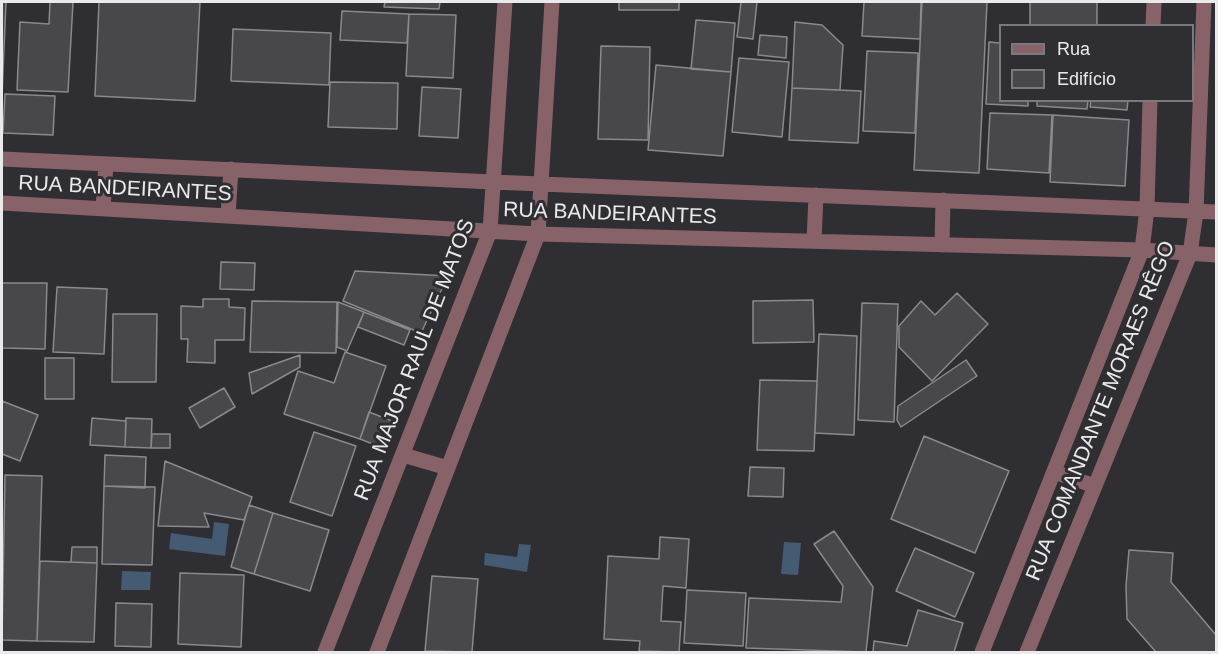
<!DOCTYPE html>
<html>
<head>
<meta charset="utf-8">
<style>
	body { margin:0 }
	#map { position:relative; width:1218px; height:654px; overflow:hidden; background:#2f2e32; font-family:Arial,sans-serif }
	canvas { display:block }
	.frame { position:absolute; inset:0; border:3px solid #eae9eb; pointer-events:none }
	.legend { position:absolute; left:999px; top:24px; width:195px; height:78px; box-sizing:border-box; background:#2f2e32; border:2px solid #7a797c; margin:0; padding:8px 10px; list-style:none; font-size:18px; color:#eae9eb }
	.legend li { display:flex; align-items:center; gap:12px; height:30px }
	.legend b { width:30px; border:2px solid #7a797c }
</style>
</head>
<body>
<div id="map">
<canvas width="1218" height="654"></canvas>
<div class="frame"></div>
<ul class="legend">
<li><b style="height:8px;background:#886269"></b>Rua</li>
<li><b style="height:16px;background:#48474a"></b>Edifício</li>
</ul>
</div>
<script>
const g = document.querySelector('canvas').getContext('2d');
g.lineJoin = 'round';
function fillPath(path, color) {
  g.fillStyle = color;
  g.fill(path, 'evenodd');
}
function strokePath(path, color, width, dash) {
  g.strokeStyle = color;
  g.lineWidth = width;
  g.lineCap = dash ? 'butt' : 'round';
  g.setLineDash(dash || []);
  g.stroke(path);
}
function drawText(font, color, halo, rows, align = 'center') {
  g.font = font + ' Arial,sans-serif';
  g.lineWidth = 6;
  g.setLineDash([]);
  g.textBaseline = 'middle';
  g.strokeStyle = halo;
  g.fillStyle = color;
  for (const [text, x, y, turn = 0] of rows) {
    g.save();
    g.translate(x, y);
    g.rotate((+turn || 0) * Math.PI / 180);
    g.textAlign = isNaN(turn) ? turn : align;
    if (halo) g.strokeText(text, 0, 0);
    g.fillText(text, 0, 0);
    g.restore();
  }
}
const water = new Path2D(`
	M214,522l15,2 -4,32 -56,-7 2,-16 41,6z
	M784,542l17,1 -3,32 -17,-1z
	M519,544l12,1 -4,27 -43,-7 1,-12 32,4z
	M122,571l29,1 -1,18h-29z`);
const building = new Path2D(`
	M2,2h4l-4,94z
	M50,2h23l-5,90 -51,-2 3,-68 29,2z
	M99,2h101l-5,99 -100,-5z
	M385,2h55l-1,7 -55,-2z
	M619,2h60v8h-60z
	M741,2h16l-4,37 -16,-2z
	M864,2h57l-1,37 -58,-3z
	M922,2h65l-8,171 -65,-3z
	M1030,2h67v24h-67z
	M342,11l67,3 -2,29 -67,-3z
	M409,14l47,1 -3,63 -47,-2z
	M696,20l39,3 -4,49 -40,-3z
	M795,22l27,3 21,20 -3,45 -48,-2z
	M233,29l98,4 -2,52 -98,-4z
	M760,35l27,2 -1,21 -28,-3z
	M989,42l11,1v57h28v6l-42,-2z
	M601,46l49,1 -2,93 -50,-1z
	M867,51l51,2 -3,80 -52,-2z
	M739,58l50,4 -7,75 -50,-5z
	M656,65l75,7 -8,84 -75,-6z
	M330,82l68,1 -1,46 -69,-2z
	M422,87l39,2 -3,49 -39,-2z
	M792,88l69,3 -3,52 -69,-3z
	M5,94l50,2 -2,39 -50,-2z
	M1037,100h51l-1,9 -50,-3z
	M1091,100h37l-1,10 -37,-3z
	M990,113l62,2 -3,58 -62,-4z
	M1053,115l76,5 -4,66 -75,-4z
	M221,262l34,1 -1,27 -34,-1z
	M355,271l93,5 -27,57 -78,-32z
	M2,283h45l-2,66 -43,-1z
	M57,287l50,2 -3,65 -51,-2z
	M957,293l31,31 -56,57 -33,-34v-21l22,-25 14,14z
	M203,299h26v8l16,1 -1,32h-29v23l-28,-1 1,-23h-7v-33l22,1z
	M813,300l1,42 -61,1v-42z
	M252,301l85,1 -1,51 -86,-1z
	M338,302l26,10 -17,39 -10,-4z
	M862,303l36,1 -4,118 -36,-2z
	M364,312l46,18 -6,15 -46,-18z
	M113,314h44l-1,68h-44z
	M819,334l38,2 -3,99 -39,-2z
	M345,352l41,14 -26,73 -76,-25 14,-43 36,12z
	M300,355v12l-48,27 -3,-21z
	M45,358h29v41h-29z
	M966,360l11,16 -76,51 -4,-7 1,-14z
	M760,380l57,1 -3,70 -57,-1z
	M224,388l11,19 -35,21 -11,-20z
	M2,401l36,14 -18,46 -18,-7z
	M369,412l23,9 -9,27 -23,-9z
	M92,418l34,3 -1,26 -35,-2z
	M126,418l26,1 -1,29 -26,-1z
	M314,432l42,14 -24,70 -42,-14z
	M152,434h18v14h-19z
	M924,436l85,35 -34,82 -84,-34z
	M105,455l41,2 -1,31 -41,-2z
	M165,461l87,36 -8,23 -40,-7 5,14 -51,-1z
	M750,467l34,1 -1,29 -35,-1z
	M5,475l37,1 -5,165 -35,-1z
	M104,486l51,1 -3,78 -50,-1z
	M249,505l24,8 -19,61 -23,-7z
	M273,513l56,17 -19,61 -56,-17z
	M834,531l39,56 -7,65 -120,-4 3,-50 92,4 2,-16 -29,-42z
	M660,537l29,2 -3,49 -23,-2 -2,35 20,1 -2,30 -40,-1 1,-10 -36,-2 4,-83 51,3z
	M72,547h25v16l-26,-1z
	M915,548l59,25 -19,44 -59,-26z
	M1129,550l44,3 -2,29 45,53v17h-60l-29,-33 -1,-33z
	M40,561l57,2 -3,79 -57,-1z
	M180,573l64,2 -3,72 -63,-3z
	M432,576l46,3 -6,73 -47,-1z
	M687,590l59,3 -3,53 -59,-3z
	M116,603l36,1 -1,43 -36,-1z
	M918,610l45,13 -9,29h-81l1,-11 33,5z`);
const minor = new Path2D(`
	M1153,26l1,-24
	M2,159l491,23 723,30
	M2,203l536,31 604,16 74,5
	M103,209l3,-45
	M228,216l3,-47
	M814,241l2,-46
	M942,245l1,-45
	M403,455l45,13
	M1054,472l41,14
	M325,652l165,-421 15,-229
	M377,652l161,-418 14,-232
	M982,652l160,-402 5,-41 3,-109
	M1027,652l163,-398 6,-42 8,-210`);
const streetNames = [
	["RUA BANDEIRANTES",125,189,3],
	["RUA BANDEIRANTES",610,214,2],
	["RUA MAJOR RAUL DE MATOS",415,360,-69],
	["RUA COMANDANTE MORAES RÊGO",1101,411,-68]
];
fillPath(water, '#455b74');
fillPath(building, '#48474a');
strokePath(building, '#8a898d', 1.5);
strokePath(minor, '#886269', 15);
drawText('21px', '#eae9eb', '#2f2e32', streetNames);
</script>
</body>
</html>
